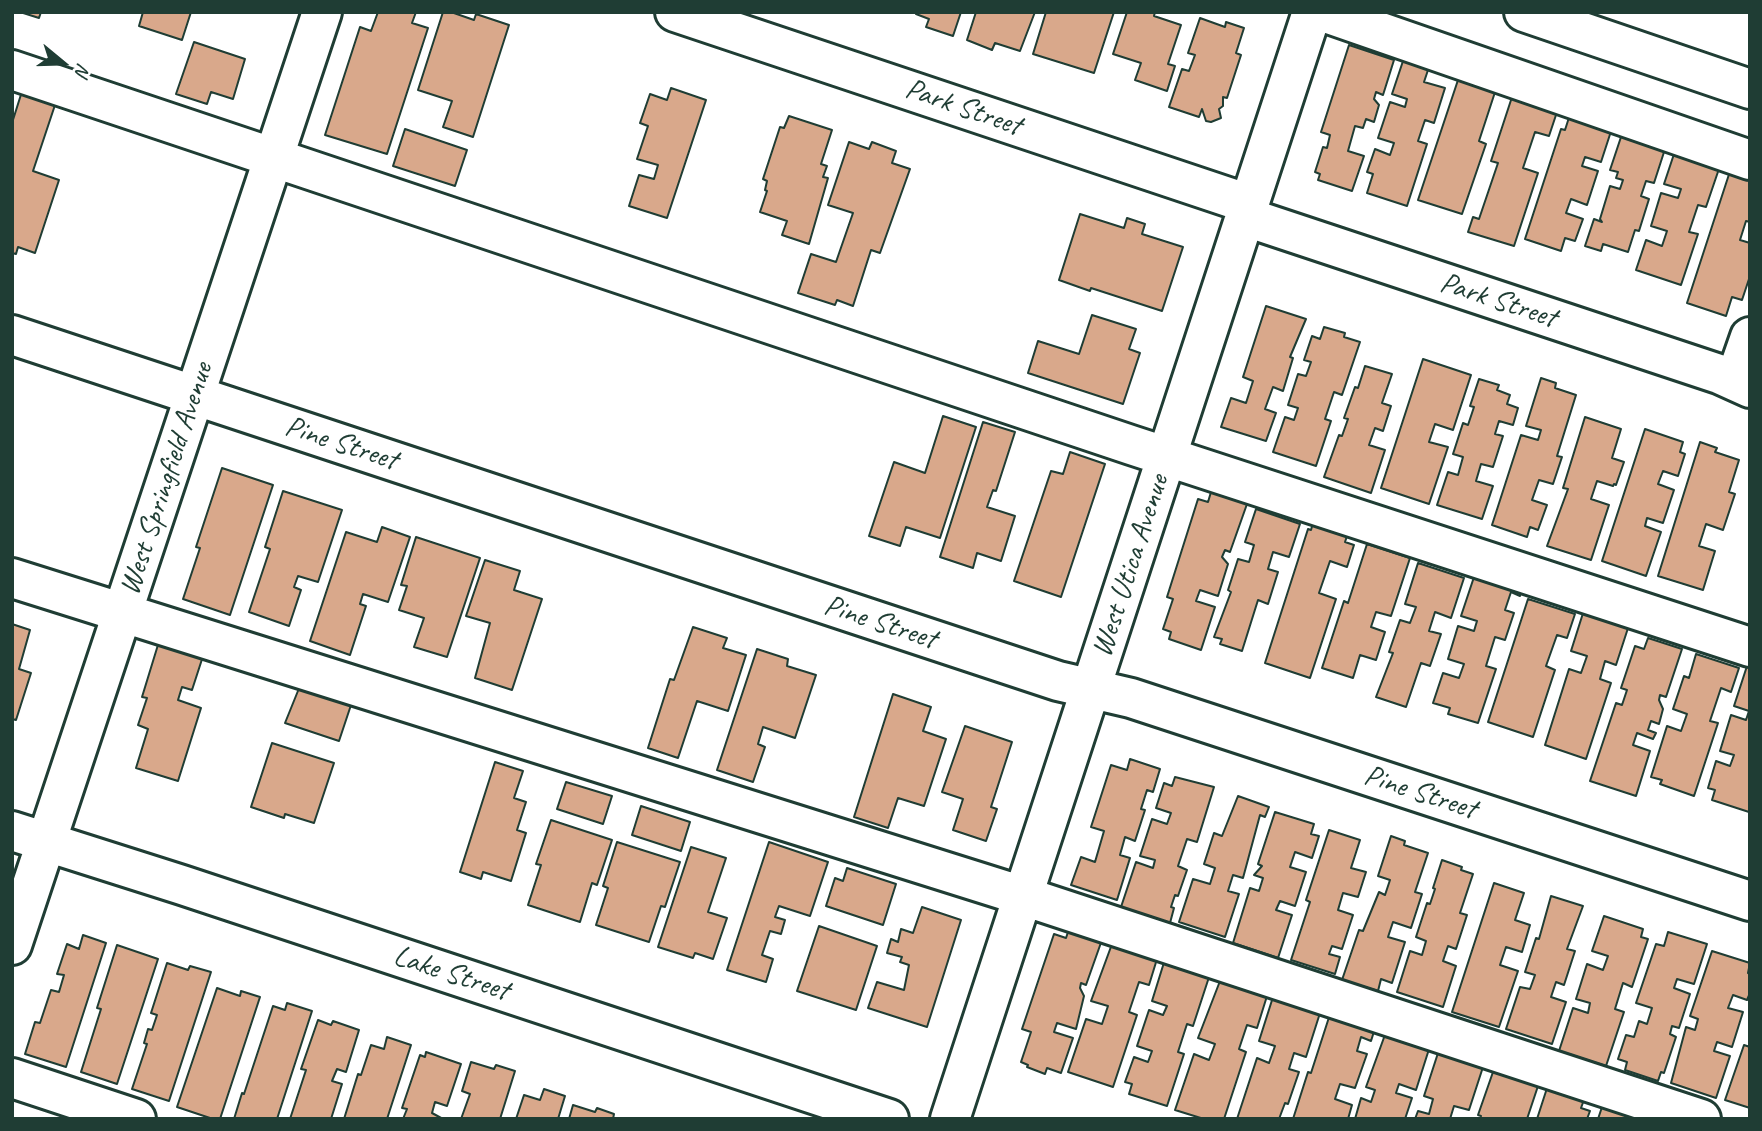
<!DOCTYPE html>
<html>
<head>
<meta charset="utf-8">
<style>
	body { margin:0 }
	#map { position:relative; width:1762px; height:1131px; overflow:hidden; background:#fff; font-family:Caveat,sans-serif }
	canvas { display:block }
	.frame { position:absolute; inset:0; border:14px solid #1f3d34; pointer-events:none }
	.north { position:absolute; left:28px; top:28px; width:70px; height:70px; -webkit-text-stroke:5px #fff; paint-order:stroke; rotate:109deg; font-size:19px; font-weight:700; line-height:28px; text-align:center; color:#1f3d34 }
	.north::after { content:''; display:block; margin:auto; width:24px; height:32px; background:#1f3d34; clip-path:polygon(50% 0,100% 100%,50% 72%,0 100%) }
</style>
</head>
<body>
<div id="map">
<canvas width="1762" height="1131"></canvas>
<div class="frame"></div>
<div class="north">N</div>
</div>
<script>
const g = document.querySelector('canvas').getContext('2d');
g.lineJoin = 'round';
function fillPath(path, color) {
  g.fillStyle = color;
  g.fill(path, 'evenodd');
}
function strokePath(path, color, width, dash) {
  g.strokeStyle = color;
  g.lineWidth = width;
  g.lineCap = dash ? 'butt' : 'round';
  g.setLineDash(dash || []);
  g.stroke(path);
}
function drawText(font, color, halo, rows, align = 'center') {
  g.font = font + ' Caveat,sans-serif';
  g.lineWidth = 5;
  g.setLineDash([]);
  g.textBaseline = 'middle';
  g.strokeStyle = halo;
  g.fillStyle = color;
  for (const [text, x, y, turn = 0] of rows) {
    g.save();
    g.translate(x, y);
    g.rotate((+turn || 0) * Math.PI / 180);
    g.textAlign = isNaN(turn) ? turn : align;
    if (halo) g.strokeText(text, 0, 0);
    g.fillText(text, 0, 0);
    g.restore();
  }
}
const building = new Path2D(`
	M20,12h21l-2,6z
	M143,12h48l-9,28 -43,-14z
	M378,12h38l-4,11 16,5 -41,126 -62,-19 35,-108 11,4z
	M443,12h8l23,8 2,-6 33,11 -36,112 -30,-10 9,-26 -34,-11z
	M917,12h44l-8,24 -27,-9 3,-8 -13,-5z
	M976,12h59l-15,39 -25,-8 -3,7 -25,-10z
	M1046,12h68l-20,61 -61,-19z
	M1127,12h28l-1,4 27,9 -13,39 7,2 -8,25 -32,-11 6,-17 -28,-9z
	M1200,18l25,9 1,-5 18,6 -8,25 5,2 -14,43 -4,-1v9l-4,3 2,9 -10,4 -5,-1 -4,-12 -3,8 -30,-10 13,-38 7,2 6,-16 -7,-2z
	M194,42l51,17 -12,40 -22,-7 -4,12 -31,-10z
	M1349,45l45,15 -11,35 -7,-3 -2,7 5,6 -5,17 -8,-3 -3,9 -8,-2 -7,25 16,5 -12,35 -34,-11 2,-6 -5,-2 8,-25 4,1 3,-13 -9,-3z
	M1405,55l25,9 -6,18 21,6 -11,35 -9,-3 -7,21 9,3 -20,62 -40,-13 6,-19 -6,-2 8,-23 15,6 4,-12 -16,-5 12,-36 15,5 2,-8 -15,-5z
	M1460,74l37,12 -18,55 7,3 -24,70 -44,-14z
	M24,85l34,11 -25,75 26,9 -24,73 -17,-6 -2,7 -4,-1v-130z
	M671,88l35,12 -39,118 -38,-12 10,-31 15,4 4,-14 -21,-6 11,-33 -8,-3 10,-29 17,6z
	M1512,97l45,15 -8,24 -14,-4 -12,36 15,5 -24,73 -46,-14 5,-15 6,2 19,-56 -7,-2z
	M1573,105l42,14 -14,43 -16,-5 -3,9 16,5 -11,34 -16,-6 -5,14 17,6 -8,22 -10,-3 -4,13 -36,-12 36,-110 4,1z
	M789,116l43,14 -11,34 6,2 -4,11 5,1 -19,66 -27,-9 5,-14 -27,-9 7,-21 -2,-1 2,-9 -4,-2 17,-52 4,1z
	M405,129l62,21 -12,36 -62,-20z
	M1622,134l43,15 -11,34 -8,-2 -5,15 8,3 -10,32 -4,-1 -7,22 -25,-8 -2,7 -16,-5 9,-27 8,3 -2,-3 10,-33 10,3 3,-9 -7,-2 2,-6 -8,-2z
	M849,142l20,7 3,-7 24,9 -4,12 18,6 -30,84 -9,-3 -18,56 -16,-6 -2,5 -37,-12 13,-39 25,8 17,-49 -25,-8z
	M1678,142l45,15 -17,50 -8,-2 -9,27 9,2 -17,51 -45,-15 10,-30 16,6 5,-15 -16,-5 10,-33 17,5 3,-9 -17,-5z
	M1734,159l16,6v57l-4,-1 -6,19 10,3v33l-8,24 -10,-3 -6,19 -39,-13z
	M1080,214l44,14 3,-10 18,6 -3,10 41,13 -21,64 -71,-23 -1,3 -31,-11z
	M1266,306l40,13 -16,38 3,1 -10,33 -10,-4 -8,22 11,4 -10,28 -45,-14 10,-29 15,5 7,-22 -10,-4z
	M1092,315l44,14 -7,20 11,4 -17,51 -95,-31 10,-32 41,13z
	M1324,327l21,6 -1,4 16,5 -18,53 -8,-3 -9,27 6,2 -15,45 -43,-14 12,-35 9,3 4,-12 -10,-3 10,-31 8,2 5,-14 -7,-2 8,-24 8,3z
	M1423,359l48,16 -18,55 -18,-6 -6,18 19,5 -19,57 -48,-16z
	M1365,366l27,8 -10,29 9,3 -8,25 -8,-3 -6,17 16,5 -14,43 -47,-16 15,-42 3,1 6,-17 -4,-1 11,-31 3,1z
	M1541,378l15,5 -1,5 21,7 -19,61 5,1 -9,27 -14,-4 -7,20 15,5 -9,25 -8,-3 -3,10 -35,-12 29,-90 17,5 3,-10 -15,-4z
	M1479,379l20,6 -2,5 13,5 -3,9 11,4 -5,17 -14,-4 -4,13 8,2 -10,31 -12,-3 -5,17 17,5 -11,33 -45,-14 11,-33 10,3 5,-18 -10,-3 10,-31 5,2 6,-18 -4,-1z
	M943,416l33,11 -36,111 -34,-11 -6,19 -31,-10 25,-74 31,11z
	M1585,417l36,12 -9,29 12,4 -8,23 -2,-1 -1,2 -16,-5 -6,18 18,6 -18,55 -44,-14 21,-57 -5,-1z
	M983,422l32,10 -19,59 -3,-1 -6,17 28,9 -14,45 -24,-8 -4,15 -33,-11z
	M1645,429l38,13 -3,10 5,2 -7,22 -15,-5 -5,13 16,6 -11,33 -16,-5 -2,8 16,6 -15,44 -44,-15z
	M1700,442l17,6 -2,4 24,8 -10,32 6,2 -12,36 -17,-6 -7,22 16,5 -12,39 -45,-14z
	M1070,452l35,12 -44,133 -47,-16 37,-110 12,3z
	M222,468l51,17 -43,130 -47,-16 17,-51 -4,-1z
	M283,491l59,19 -24,72 -20,-6 -4,11 7,3 -12,36 -40,-14 21,-63 -5,-2z
	M1211,492l36,12 -17,48 -5,-2 -3,7 6,7 -10,32 -18,-6 -4,11 19,6 -14,43 -32,-11 2,-7 -8,-3 10,-30 -6,-2 31,-98 10,3z
	M1256,509l44,15 -11,33 -16,-5 -5,17 10,3 -10,32 -10,-4 -16,51 -22,-7 2,-5 -8,-2 17,-45 -3,-2 10,-31 11,3 5,-17 -9,-3z
	M1314,519l35,11 -4,12 9,3 -7,22 -17,-6 -11,32 17,6 -26,79 -45,-15 43,-134 3,1z
	M382,527l28,10 -22,65 -25,-8 -3,10 6,2 -16,49 -40,-14 36,-109 31,10z
	M416,537l64,21 -33,99 -33,-10 10,-29 -25,-8 8,-24 -6,-1z
	M1367,544l43,14 -19,58 -15,-4 -5,15 14,5 -9,28 -16,-5 -7,23 -31,-10 22,-67 4,2z
	M485,560l35,11 -6,19 28,9 -30,91 -37,-12 15,-55 -24,-7z
	M1418,563l46,15 -13,40 -16,-6 -6,19 12,3 -11,32 -9,-3 -15,44 -30,-10 17,-44 -4,-1 11,-32 10,3 6,-16 -11,-3z
	M1475,574l47,15 -2,7 -9,-4 -6,18 9,3 -9,27 -10,-3 -9,29 10,3 -18,54 -30,-9 2,-6 -17,-5 10,-30 16,5 5,-14 -16,-5 10,-33 16,5 3,-10 -16,-5z
	M1528,599l47,15 -8,24 -10,-3 -11,31 9,4 -22,67 -45,-15z
	M1584,610l45,15 -13,40 -11,-4 -5,18 11,4 -25,76 -41,-14 24,-76 12,4 6,-17 -16,-5z
	M12,624l18,6 -11,39 12,4 -15,47 -4,-1z
	M693,627l34,11 -4,10 23,7 -18,56 -31,-10 -19,57 -30,-10 22,-69 4,1z
	M161,635l44,15 -13,40 -10,-3 -4,13 23,8 -23,73 -42,-13 12,-39 -10,-4 9,-27 -5,-1z
	M1648,638l34,11 -16,48 -6,-2 -1,5 4,9 -4,15 -8,-3 -3,9 8,3 -3,6 -16,-6 -4,12 17,6 -14,45 -46,-15 26,-78 6,2 5,-15 -6,-2 14,-42 9,3z
	M757,649l31,10 -1,7 29,9 -21,63 -32,-11 -5,17 7,3 -12,35 -36,-12z
	M1696,654l43,14 -8,24 -10,-4 -11,33 8,2 -24,73 -34,-12 2,-4 -11,-3 16,-51 14,5 6,-17 -14,-5 11,-33 5,2z
	M1747,666l3,1 -1,145 -37,-12 3,-10 -7,-2 8,-27 14,5 4,-11 -14,-4 11,-36 15,5 3,-9 -15,-5z
	M304,676l51,17 -16,48 -54,-18z
	M893,694l38,13 -8,24 23,8 -22,67 -26,-8 -10,30 -34,-11z
	M965,726l47,16 -21,65 6,2 -11,32 -33,-11 10,-31 -21,-7z
	M272,743l62,20 -20,60 -29,-9 -1,4 -33,-11z
	M1130,759l30,10 -7,23 -6,-2 -6,19 4,1 -10,31 -10,-4 -5,18 10,3 -13,42 -46,-15 10,-28 14,5 9,-31 -13,-4 20,-62 16,5z
	M495,762l28,9 -9,27 12,4 -9,28 9,3 -15,48 -28,-9 -2,7 -21,-7z
	M1175,777l39,10 -17,55 -10,-3 -9,27 9,4 -9,26 -3,-1 -4,12 3,1 -4,15 -49,-16 15,-45 17,6 2,-8 -15,-4 12,-37 15,5 4,-11 -15,-5 8,-25 8,3z
	M566,782l46,14 -9,28 -46,-15z
	M1238,796l31,11 -4,10 -5,-2 -17,63 -10,-3 -5,16 11,3 -14,43 -46,-15 14,-43 17,5 5,-16 -11,-4 10,-31 8,3z
	M641,806l49,16 -9,29 -49,-16z
	M1275,812l39,12 -3,10 8,2 -7,22 -17,-6 -5,15 16,5 -11,34 -15,-5 -4,9 16,5 -14,43 -45,-15 17,-55 9,3 4,-13 -9,-3 8,-9 -4,-2z
	M551,820l61,20 -15,45 -5,-2 -12,39 -52,-17 13,-40 -5,-1z
	M1329,830l31,10 -9,28 15,4 -8,25 -15,-4 -5,17 15,5 -11,34 -10,-3 -3,8 11,3 -5,17 -44,-14 19,-58 -4,-2z
	M1391,836l14,5 -1,4 24,8 -13,39 7,2 -11,34 -18,-6 -5,15 17,5 -13,41 -11,-4 -3,12 -36,-11 17,-50 4,1 16,-39 6,3 5,-15 -12,-4z
	M617,842l63,20 -15,45 -4,-1 -12,36 -53,-17 12,-37 -5,-2z
	M769,842l59,20 -18,54 -31,-10 -4,11 10,3 -4,14 -11,-3 -8,24 11,4 -7,23 -39,-12z
	M691,847l35,11 -18,54 19,6 -14,41 -18,-6 -2,5 -35,-11z
	M1442,860l20,7 -1,3 12,4 -13,39 7,2 -11,34 -8,-3 -5,15 13,5 -13,41 -46,-15 13,-41 12,4 4,-14 -10,-4 11,-34 3,1 5,-15 -2,-1z
	M847,868l49,16 -13,41 -57,-19 9,-28 8,3z
	M1494,883l30,10 -9,27 15,5 -8,27 -16,-5 -6,18 18,6 -19,56 -47,-15z
	M1551,896l32,10 -16,43 8,2 -11,34 -8,-3 -5,15 15,5 -14,42 -46,-15 14,-42 10,2 5,-14 -10,-3 11,-34 3,1z
	M922,907l39,13 -34,107 -59,-19 9,-26 27,8 5,-25 -9,-3 2,-5 -15,-4 4,-14 7,3 3,-13 12,4z
	M1604,916l39,13 -2,8 7,2 -16,48 -9,-4 -8,26 9,3 -18,54 -47,-15 14,-43 15,5 2,-10 -14,-4 11,-35 16,6 5,-14 -16,-5z
	M819,926l58,20 -21,64 -59,-19z
	M1070,926l33,11 -17,48 -5,-2 -1,5 4,8 -8,33 -19,-6 -3,9 19,6 -12,35 -14,-5 -2,6 -18,-7 1,-2 -7,-3 10,-30 -9,-3 32,-95 12,4z
	M1668,932l39,12 -13,40 -17,-5 -3,9 16,6 -11,34 -7,-2 -2,8 6,3 -12,36 -3,-1 -3,9 -33,-11 2,-8 -9,-3 8,-24 8,2 5,-16 8,3 5,-16 -16,-5 20,-59 8,2z
	M83,935l23,8 -40,124 -41,-13 10,-32 5,1 11,-33 8,2 5,-17 -7,-1 10,-30 12,5z
	M1112,944l45,15 -8,26 -10,-3 -10,30 8,3 -24,72 -45,-15 18,-53 16,5 6,-18 -17,-5z
	M117,945l41,14 -41,125 -36,-12 20,-63 -4,-1z
	M1712,951l38,12 -2,10 2,1v19l-3,7 -14,-5 -5,13 15,4 -11,35 -15,-5 -3,9 16,5 -14,42 -45,-15 15,-56 9,3 3,-11 -8,-3z
	M1166,956l45,15 -18,55 -6,-2 -9,28 6,2 -17,52 -38,-12 3,-10 -7,-2 9,-25 14,5 4,-11 -15,-5 12,-36 14,5 4,-9 -15,-5z
	M167,963l21,7 2,-4 21,6 -42,129 -37,-12 15,-45 -3,-1 4,-14 4,1 5,-15 -6,-2z
	M1220,981l47,15 -10,32 -10,-3 -8,24 7,3 -22,67h-20l-29,-9 19,-56 15,6 6,-16 -17,-6z
	M217,988l23,8 1,-5 19,6 -40,122h-7l-36,-12z
	M1273,997l47,16 -14,44 -12,-4 -5,16 10,3 -11,32 -3,-1 -6,16h-42l20,-61 12,5 6,-17 -16,-5z
	M287,1003l25,8 -35,108h-43l8,-26 2,1 29,-88 12,4z
	M1332,1008l45,14 -6,19 -10,-4 -4,14 10,3 -12,34 -15,-4 -5,15 17,6 -4,14h-55l15,-47 3,1z
	M318,1020l13,5 2,-4 26,9 -13,42 -9,-3 -5,12 10,3 -11,35h-41l16,-49 -5,-1z
	M1386,1032l44,14 -14,44 -17,-6 -3,9 16,5 -7,21h-50l6,-21 10,4 4,-12 -9,-3z
	M387,1037l24,8 -24,74h-43l14,-45 3,1 10,-30 13,4z
	M1744,1045l6,2v61l-25,-8z
	M426,1052l35,12 -14,42 -12,-4 -3,11 11,6h-40l4,-10 -5,-1 18,-53 5,2z
	M1438,1053l45,14 -14,43 -15,-4 -4,13h-35l3,-8 11,3 4,-15 -9,-3z
	M471,1062l23,7 2,-4 19,6 -15,48h-39l9,-25 -8,-3z
	M1493,1072l45,14 -11,33h-47l1,-3 -3,-1z
	M1548,1085l37,12 -4,11 9,3 -3,8h-50z
	M544,1089l21,7 -7,23h-42l8,-24 16,5z
	M1603,1104l47,15h-52z
	M573,1105l22,7 2,-4 17,6 -1,5h-44z`);
const minor = new Path2D(`
	M675,12l574,192
	M1323,12l427,148
	M1524,12l226,77
	M12,70l1119,375 619,202
	M1246,217l473,157 31,14
	M12,335l1046,346 73,17 619,203
	M1735,380l15,-43
	M12,578l1011,318 678,223
	M12,831l170,54 707,234
	M12,945l310,-933
	M12,1078l124,41
	M950,1119l362,-1107`);
const streetNames = [
	["Park Street",963,108,19],
	["Park Street",1498,301,18],
	["Pine Street",341,444,18],
	["West Springfield Avenue",167,479,-72],
	["West Utica Avenue",1131,566,-72],
	["Pine Street",880,623,18],
	["Pine Street",1420,793,18],
	["Lake Street",451,974,18]
];
fillPath(building, '#d9a88b');
strokePath(building, '#1f3d34', 2);
strokePath(minor, '#1f3d34', 44);
strokePath(minor, '#fff', 38);
drawText('30px', '#1f3d34', '#fff', streetNames);
</script>
</body>
</html>
